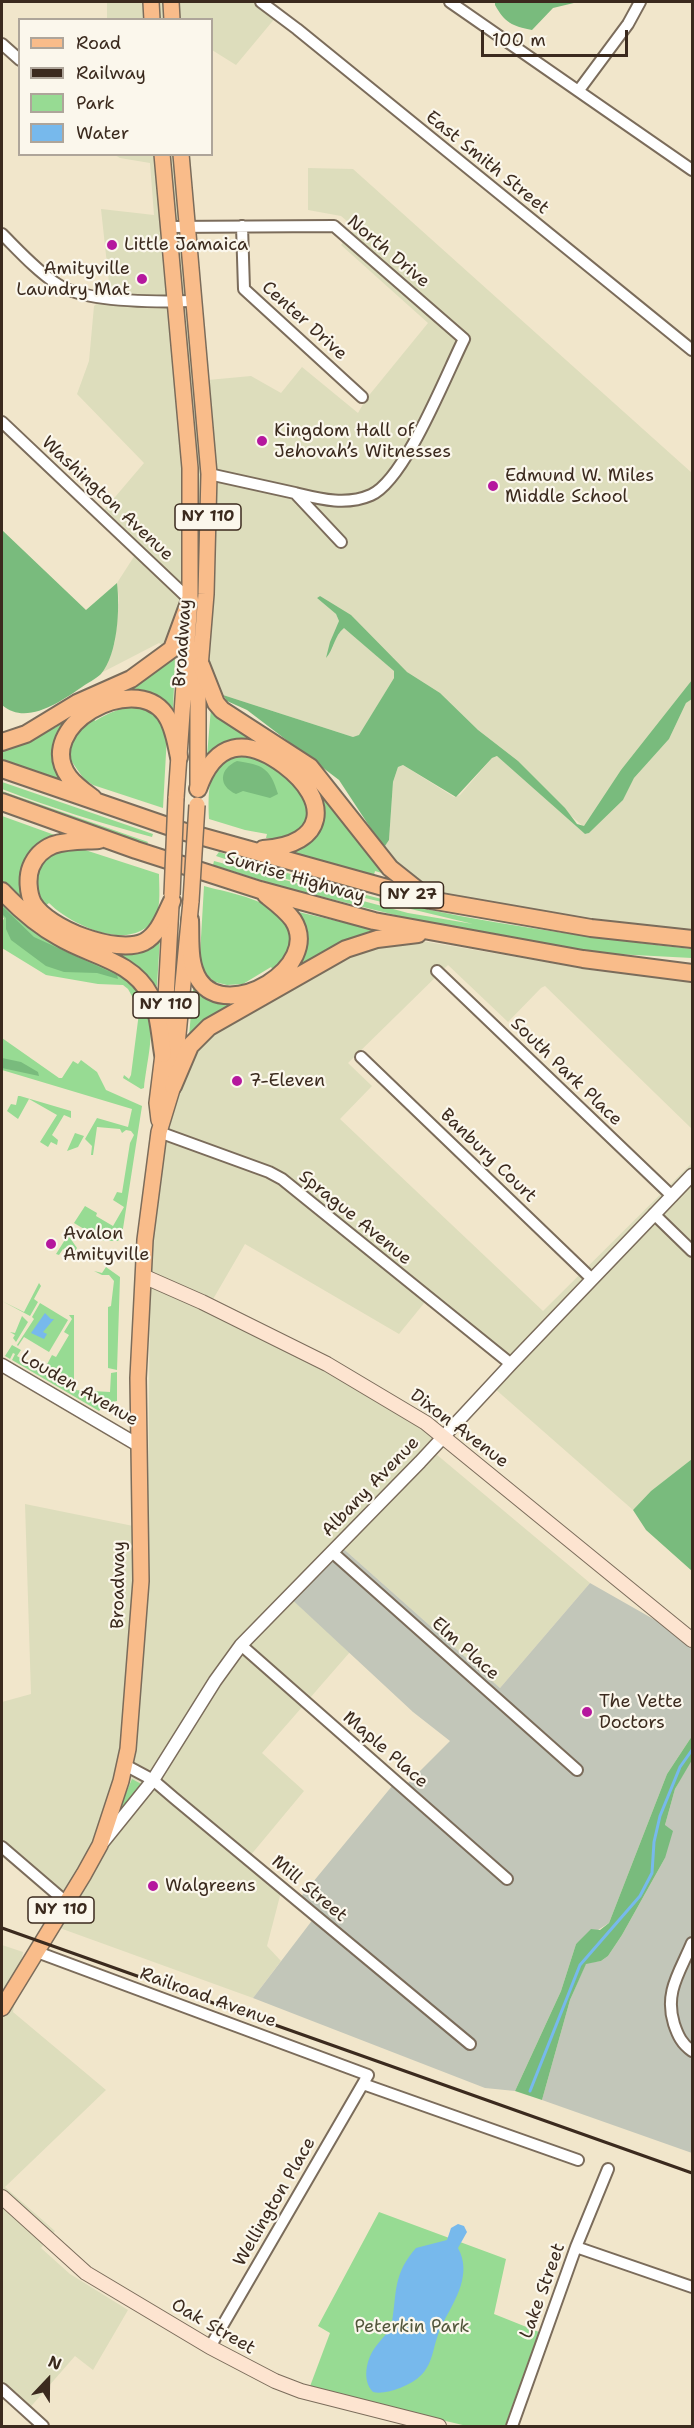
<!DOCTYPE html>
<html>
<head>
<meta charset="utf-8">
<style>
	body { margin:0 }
	#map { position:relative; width:694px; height:2428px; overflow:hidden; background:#f1e6cb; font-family:"Shantell Sans",sans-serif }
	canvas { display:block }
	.frame { position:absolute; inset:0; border:3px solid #3b2a1e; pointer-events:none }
	.legend { position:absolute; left:18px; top:18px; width:195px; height:138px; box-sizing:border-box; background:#fbf7ec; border:2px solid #aea59a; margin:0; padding:8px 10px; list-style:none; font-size:18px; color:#3b2a1e }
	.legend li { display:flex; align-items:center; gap:12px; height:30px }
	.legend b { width:30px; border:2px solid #aea59a }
	.north { position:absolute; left:18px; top:2350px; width:60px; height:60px; -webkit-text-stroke:4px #fbf7ec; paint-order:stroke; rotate:22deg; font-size:16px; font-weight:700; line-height:24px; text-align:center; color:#3b2a1e }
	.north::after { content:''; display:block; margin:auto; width:21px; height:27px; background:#3b2a1e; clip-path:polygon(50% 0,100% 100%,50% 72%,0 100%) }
	.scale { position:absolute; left:481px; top:30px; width:147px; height:27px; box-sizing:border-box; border:3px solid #3b2a1e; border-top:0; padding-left:8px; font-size:18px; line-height:21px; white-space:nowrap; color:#3b2a1e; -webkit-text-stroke:4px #fbf7ec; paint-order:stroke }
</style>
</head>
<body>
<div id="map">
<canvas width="694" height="2428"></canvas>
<div class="frame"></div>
<ul class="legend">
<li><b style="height:8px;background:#f9bc8a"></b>Road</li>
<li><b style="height:8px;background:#3b2a1e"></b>Railway</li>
<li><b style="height:16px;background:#97db93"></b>Park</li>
<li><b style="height:16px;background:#77b9ec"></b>Water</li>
</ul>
<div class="north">N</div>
<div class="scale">100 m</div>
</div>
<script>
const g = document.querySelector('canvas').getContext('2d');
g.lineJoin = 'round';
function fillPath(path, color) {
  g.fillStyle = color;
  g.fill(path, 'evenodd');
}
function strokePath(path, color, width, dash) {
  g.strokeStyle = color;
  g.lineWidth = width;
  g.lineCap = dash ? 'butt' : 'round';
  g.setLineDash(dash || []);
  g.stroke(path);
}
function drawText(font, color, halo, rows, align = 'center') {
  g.font = font + ' "Shantell Sans",sans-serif';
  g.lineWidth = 4.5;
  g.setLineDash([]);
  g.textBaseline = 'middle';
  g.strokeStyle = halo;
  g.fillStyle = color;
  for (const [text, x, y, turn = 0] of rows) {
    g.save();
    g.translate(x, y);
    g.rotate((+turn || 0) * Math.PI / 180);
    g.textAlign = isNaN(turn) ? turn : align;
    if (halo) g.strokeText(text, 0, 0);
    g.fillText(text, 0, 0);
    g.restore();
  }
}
const built = new Path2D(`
	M107,2h149l20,15 -40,48 -24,-15v-30h-105z
	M115,155h75l13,188 5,37 43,-4 30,17 21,-26 56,46 8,-14 62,-76 -87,-78 14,-17 -14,-12 -33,-6v-42l45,1 339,304v97l-1,3 1,1v110l-107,144 -265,-232 -3,2 19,16 3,7 -8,31 5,-15 8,-10 50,44v7l-35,58 -6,1 -130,-42 -7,-17 -57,-35 -58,30 14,-31 4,-42 -2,-17 18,-28 -31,-45 40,-47 -67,-69 12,-33 5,-55 16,-14 -9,-83 53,6 -4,-52 -30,-5z
	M692,699v230l-40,-2 -223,-34 -25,-18 -23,-31 4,2 4,-6 4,-58 5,-15 5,-2 51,32 6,-2 32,-37 6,-2 87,78 4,-1 34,-33 11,-22 35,-39 17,-36z
	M422,941l176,30 94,7v151l-147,-143 -4,2 -33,34 -60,-57 -100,98 24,23 -32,33 203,192 149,-148v296l-41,32 -18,19 -139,-122 17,-16 -86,-70 -26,32 -154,-90 -33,57 232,132 -14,16 160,134 -90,105 -163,-145 -50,51 63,58 -88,101 42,38 -59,71 36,30 -14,54 14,15 -28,37 -196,-71 12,-20 -67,-64v-141l29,-8 -6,-190 123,25 2,-260 15,-141 36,-88 152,-87z
	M2,1945l21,7 -10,60 93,78 -101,97 50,44 -14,17 29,26 58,36 -35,60 -18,-14 -48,55 -25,-22z`);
const industrial = new Path2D(`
	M337,1543l163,145 90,-105 102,58v95l-25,38 -58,149 -33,21 -15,47 -46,100 -30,-3 -232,-90 64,-84 -18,-15 98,-119 8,6 45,-45 -37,-29 -127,-118z
	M691,1759l1,1v393l-150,-53 28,-100 16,-37 15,-2 7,-5 14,-21 43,-77v-33l10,-36z`);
const green = new Path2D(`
	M172,655l3,2 -2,56 -61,-15z
	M139,705l20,10 8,20 -4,73 -70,-23 -9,-6 -17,-24 1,-12 25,-29 2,7c15,-9 28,-14 44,-16z
	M211,708l39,29 -1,2 5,3 -47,14z
	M52,722l3,6 5,-4 4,1 -7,49h4l2,8 -61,-21 1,-15z
	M241,755l18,5 6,-3 32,23 14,32 -12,24 -20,4 -13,-2 1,-4 -22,-4 -36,-11c-1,-31 -2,-56 32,-64z
	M2,782l151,52 -1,3c-51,-14 -101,-29 -150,-48z
	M2,791l146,51 -2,4 -144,-49z
	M320,792l64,79 -2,2 -7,-2 -1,4 -16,-2 -67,-20 32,-56z
	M2,816l61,22 -15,5 -21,57 -6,3 -19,-20z
	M62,848l20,1 77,25c0,12 2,31 -3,42 -22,39 -84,10 -107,-13l-4,3 -10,-13c2,-27 1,-34 27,-45z
	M219,852c69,22 140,43 211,58 87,18 174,29 262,39v9l-77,-4 -68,-10 -128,-23 -136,-34 -70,-22 1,-4 194,52 65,11 -191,-46 -66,-22z
	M204,886c28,8 72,13 85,42 3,6 2,16 2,23l-17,20 -3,-4 -28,17 -16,1 -12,-3 -11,-9 -4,-18z
	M2,897l126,82c33,42 22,60 16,109l-3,1 -18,-11 1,-3 5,4 2,-4 9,-70 -7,-2v-5l-5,-9 -5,-4 -25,-1 -52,-9 -44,-27v-25l2,-5 -2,-1z
	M294,911l91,21 -81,35 -6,-8z
	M160,938l-3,47 -2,7 -42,-37 1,-4z
	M194,979l48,21 -13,5v6l-40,25z
	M2,1038l57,40h3l11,-17 5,3 3,-4 16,12 9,18 36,16 -20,129 -4,6h-14l-30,-18 11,-17 12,7 -1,3 17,10 11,-19 -11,-7 4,-8 5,1 8,-50 4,-8 -3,-4 -5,-1 -4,3 -2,-4 -23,-2 -4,28h-2l1,-9 -7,-7 12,-21 31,9 4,-18 -130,-39z
	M18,1096h2l51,15v7l-7,-3 -12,20 6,5 -1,5 -6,-3 -3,5 -8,-5 17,-27 -28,-16 -11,20 -11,-8 4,-7 5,1z
	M75,1133l9,3 -6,11 -11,4z
	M68,1235l9,13 -4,6 -10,-5 -4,6 -3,-1z
	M106,1267l14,10 -3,93 -9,-2v-61l3,-1 3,-25 -5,-6h-7l-8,-4 8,2z
	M39,1283l2,3 -7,13 4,3 -8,14 -28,-15 22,11z
	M40,1303l28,17 -19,32 -25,-15 -6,9 -1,-1 17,-26 -2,-2z
	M69,1315h5v75l36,2 1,-19 6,-1v29l-10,2 -8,8 -87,-51 3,-6 -2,-1 -3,6 -5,-3 7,-11 9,5 -4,6 26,16 9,-17 4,2 13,-22 -5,-3 8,-13z
	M22,1316l6,6 -12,20 -3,-4 2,-3 -5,-3 5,1z
	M132,1779l13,7 -32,38z
	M379,2212l127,47 -12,55 45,18 -34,94h-38l-158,-37 21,-56 -12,-7z`);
const forest = new Path2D(`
	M495,2h83l-25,6 -21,22c-20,-4 -27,-7 -37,-25z
	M2,530l84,80 31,-27c3,25 1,71 -16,91 -5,5 -14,9 -19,13 -22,15 -56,39 -80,18z
	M320,596l31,19 56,57 33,21 38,37 40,31 47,47 12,16 7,2 37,-56 71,-90v19l-6,4 -17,36 -35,39 -11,22 -34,33 -4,1 -88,-78 -5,2 -36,39 -53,-32 -5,2 -5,15 -4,58 -4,6 -4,-2 -42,-64 -92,-70 -20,-9 -4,-6 130,42 6,-2 35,-57v-7l-50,-43c-10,8 -10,21 -18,30l4,-16 9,-21 -3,-7 -19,-16z
	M237,761c25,4 33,6 41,33l-8,4 -27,-7 -7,3c-18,-8 -17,-25 1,-33z
	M2,906l32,31 83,38 1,4 -21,-6 -33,-1 -18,-6 -35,-26 -5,-11v-11l-4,-4z
	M2,1058l19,4 17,10 1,4 -37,-8z
	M692,1459v112l-46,-41 -13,-20 18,-19z
	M692,1736v24l-17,29 -10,36 8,6 -8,27 -43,77 -14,21 -7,5 -15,3 -16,36 -28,100 -27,-9 46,-100 15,-47 15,-15 9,1 9,-7 58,-149z`);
const water = new Path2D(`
	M45,1313l6,6h3l-11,13 4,2 -3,5 -13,-6z
	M458,2224l6,2 3,6 -9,16c14,25 -2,51 -14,73 -16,29 -5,52 -44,67 -8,3 -19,6 -27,4 -11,-11 -7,-31 1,-43 5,-8 17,-18 18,-27 5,-30 1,-48 24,-74l31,-8 4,-12z`);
const stream = new Path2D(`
	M530,2091l50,-126 60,-69 12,-23 2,-31 6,-26 20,-49 12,-17`);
const minor = new Path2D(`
	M261,2l36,27 395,321
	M450,2l242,168
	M2,44l18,16
	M579,90l49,-66 12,-22
	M242,226l2,63 118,108
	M168,227l166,-1 130,113c-18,36 -59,141 -93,156 -25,11 -51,4 -76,-2
	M2,234c17,17 35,37 55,50 28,19 102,18 137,17
	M2,422l188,178
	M209,474l86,19 46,49
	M437,971l235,225
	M361,1057l231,222
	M159,1132l110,40 13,7 229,185
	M654,1214l38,37
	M332,1552l245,218
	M241,1645l266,234
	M125,1765l28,15 21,18 296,246
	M2,1847l64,55
	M692,1943c-12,29 -28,49 -18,81 4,12 8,20 18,27
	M37,1952l331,123 -158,272
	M363,2084l215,76
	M576,2247l116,40
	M2,2389l41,37
	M512,2426l64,-179 32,-78`);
const tertiary = new Path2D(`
	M2,1365l136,80
	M103,1842l50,-62 62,-99 26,-36 179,-183 91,-98 181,-189`);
const secondary = new Path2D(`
	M143,1276l59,26 125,62 99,59 266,217
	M2,2197l84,76 124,74 65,34 26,10 138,35`);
const primary = new Path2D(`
	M151,2l1,18
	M171,2l1,18
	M162,154l28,314v132l-14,198
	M181,154l28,320 -3,120 -8,98v95
	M159,1120l-2,-17 6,-49 8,-149
	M2,2008l82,-134 16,-29 21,-64 7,-32 13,-168 -3,-203 7,-138 14,-108 14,-46 18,-185`);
const trunk = new Path2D(`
	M201,665l15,38 6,7 88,57 80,101 34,27
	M2,742l24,-8 51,-31 54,-24 41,-30 18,-49
	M2,769l180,62 248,69 161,28 101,11
	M198,789c17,-48 48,-52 86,-24 48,36 42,80 -21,84
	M93,798c-8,-6 -18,-13 -24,-21 -37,-51 65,-106 96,-63 9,12 11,30 14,43
	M2,802l134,48 124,40 114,31 209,38 109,14
	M99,840c-14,1 -32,0 -46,5 -10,4 -18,12 -22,22 -4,10 -3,26 2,36 15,26 84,52 111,39 15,-8 21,-27 28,-41
	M2,891c17,18 35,34 57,46 31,19 73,23 91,58 9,17 10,41 13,59
	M190,920c1,19 -2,43 9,60 28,43 124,-13 94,-60 -7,-10 -18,-18 -27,-25
	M173,1086l17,-40 19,-19 137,-78 31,-10 41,-5`);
const rail = new Path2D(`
	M2,1928l690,245`);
const primaryBridge = new Path2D(`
	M172,895l4,-97
	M191,901l6,-96`);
const markers = [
	[112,245,6,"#b5179e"],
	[142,279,6,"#b5179e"],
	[262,441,6,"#b5179e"],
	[493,486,6,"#b5179e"],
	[237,1081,6,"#b5179e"],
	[51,1244,6,"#b5179e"],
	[587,1712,6,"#b5179e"],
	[153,1886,6,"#b5179e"]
];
const shields = [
	[208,517,66],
	[412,895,63],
	[166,1005,66],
	[61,1910,66]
];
const shieldNames = [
	["NY 110",208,517],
	["NY 27",412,895],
	["NY 110",166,1005],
	["NY 110",61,1910]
];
const streetNames = [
	["East Smith Street",487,163,39],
	["North Drive",388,252,40],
	["Center Drive",304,321,42],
	["Washington Avenue",107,499,43],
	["Broadway",183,643,-86],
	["Sunrise Highway",295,878,16],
	["South Park Place",566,1072,44],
	["Banbury Court",488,1156,44],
	["Sprague Avenue",355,1218,39],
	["Louden Avenue",79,1389,30],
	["Dixon Avenue",459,1429,37],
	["Albany Avenue",371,1487,-46],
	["Broadway",119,1585,-89],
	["Elm Place",465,1649,42],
	["Maple Place",385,1750,41],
	["Mill Street",309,1889,40],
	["Railroad Avenue",208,1998,20],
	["Wellington Place",275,2202,-60],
	["Lake Street",543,2291,-70],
	["Oak Street",213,2327,30]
];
const poiNames = [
	["Little Jamaica",124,245],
	["Amityville",130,269,"right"],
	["Laundry Mat",130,290,"right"],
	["Kingdom Hall of",274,431],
	["Jehovah’s Witnesses",274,452],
	["Edmund W. Miles",505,476],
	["Middle School",505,497],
	["7-Eleven",249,1081],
	["Avalon",63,1234],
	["Amityville",63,1255],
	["The Vette",599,1702],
	["Doctors",599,1723],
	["Walgreens",165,1886]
];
const parkNames = [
	["Peterkin Park",412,2327]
];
fillPath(built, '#ddddbc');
fillPath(industrial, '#c2c6b9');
fillPath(green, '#97db93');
fillPath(forest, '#79bb7d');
fillPath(water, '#77b9ec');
strokePath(stream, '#77b9ec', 3);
strokePath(minor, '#7b6c5b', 14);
strokePath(tertiary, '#7b6c5b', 15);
strokePath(secondary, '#7b6c5b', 16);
strokePath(primary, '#7b6c5b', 18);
strokePath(trunk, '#7b6c5b', 20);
strokePath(minor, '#fff', 10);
strokePath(tertiary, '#fff', 12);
strokePath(secondary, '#fde4d0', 14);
strokePath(primary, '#f9bc8a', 15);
strokePath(trunk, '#f9bc8a', 16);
strokePath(rail, '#3b2a1e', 3);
strokePath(primaryBridge, '#7b6c5b', 18, []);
strokePath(primaryBridge, '#f9bc8a', 15);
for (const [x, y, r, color] of markers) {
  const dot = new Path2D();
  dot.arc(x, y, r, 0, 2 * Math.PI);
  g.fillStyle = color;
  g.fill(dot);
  strokePath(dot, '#fbf7ec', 2);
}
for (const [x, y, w] of shields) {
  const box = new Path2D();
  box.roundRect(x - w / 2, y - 13, w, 26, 4.5);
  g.fillStyle = '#fbf7ec';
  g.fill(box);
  strokePath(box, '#3b2a1e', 1.5);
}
drawText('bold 16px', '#3b2a1e', null, shieldNames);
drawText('18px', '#3b2a1e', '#fbf7ec', streetNames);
drawText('18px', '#3b2a1e', '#fbf7ec', poiNames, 'left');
drawText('18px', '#52563b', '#fbf7ec', parkNames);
</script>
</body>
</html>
